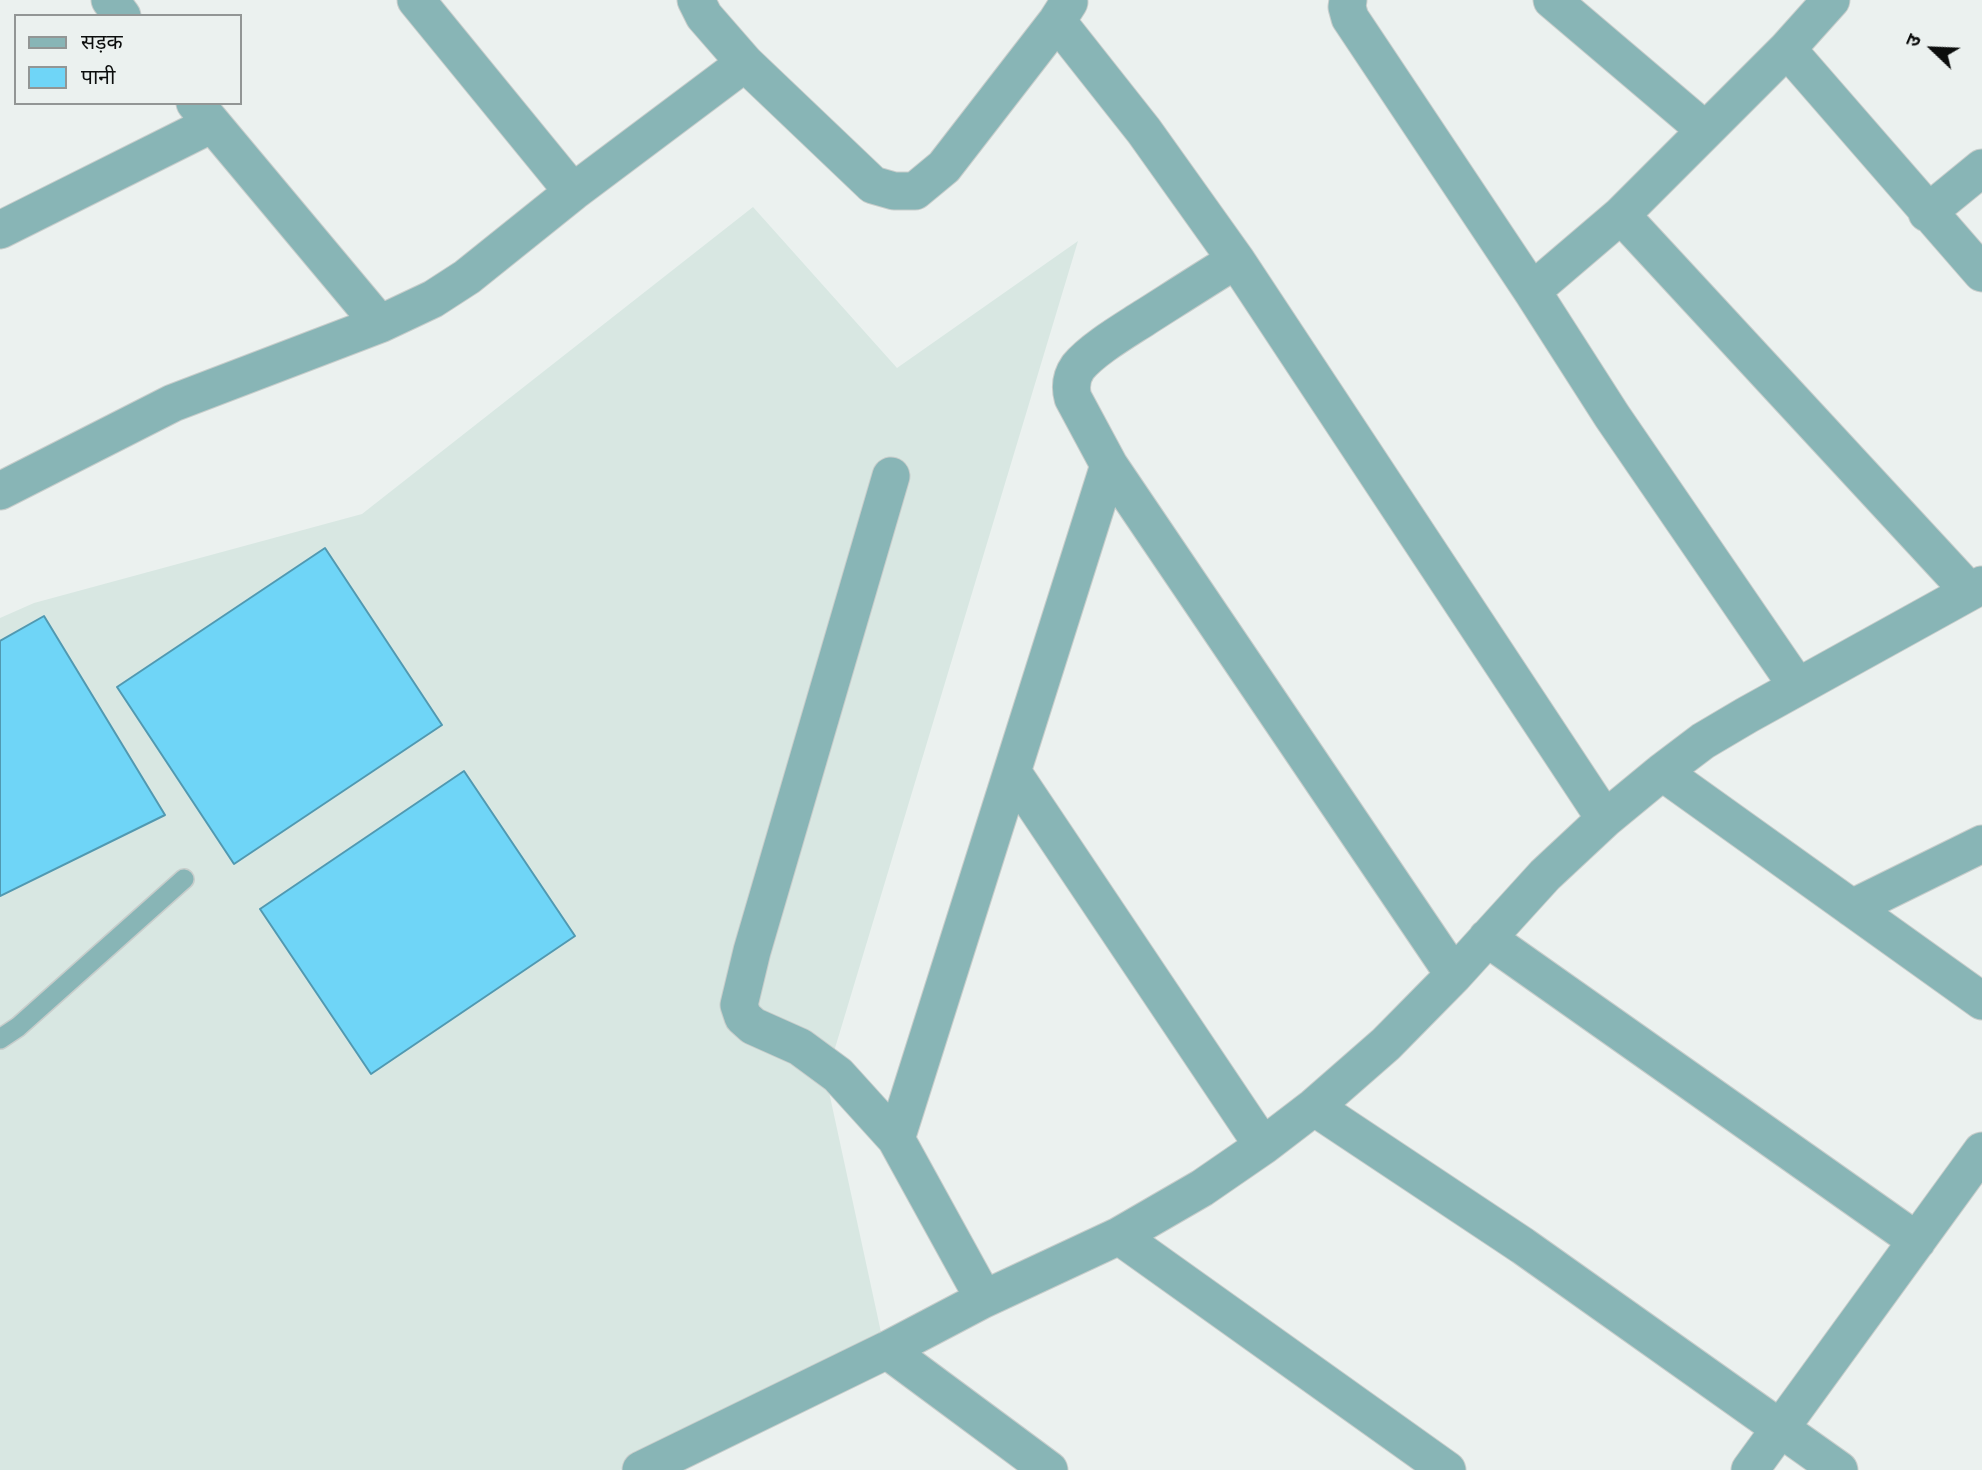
<!DOCTYPE html>
<html>
<head>
<meta charset="utf-8">
<style>
	body { margin:0 }
	#map { position:relative; width:1982px; height:1470px; overflow:hidden; background:#ebf1ef; font-family:"Space Grotesk","Noto Sans Devanagari",sans-serif }
	canvas { display:block }
	.legend { position:absolute; left:14px; top:14px; width:228px; height:91px; box-sizing:border-box; background:#ebf1ef; border:2px solid #929695; margin:0; padding:9px 12px; list-style:none; font-size:21px; color:#0c0e0d }
	.legend li { display:flex; align-items:center; gap:14px; height:35px }
	.legend b { width:35px; border:2px solid #929695 }
	.north { position:absolute; left:1898px; top:14px; width:70px; height:70px; -webkit-text-stroke:5px #ebf1ef; paint-order:stroke; rotate:293deg; font-size:19px; font-weight:700; line-height:28px; text-align:center; color:#0c0e0d }
	.north::after { content:''; display:block; margin:auto; width:24px; height:32px; background:#0c0e0d; clip-path:polygon(50% 0,100% 100%,50% 72%,0 100%) }
</style>
</head>
<body>
<div id="map">
<canvas width="1982" height="1470"></canvas>
<ul class="legend">
<li><b style="height:9px;background:#88b5b6"></b>सड़क</li>
<li><b style="height:19px;background:#6fd5f7"></b>पानी</li>
</ul>
<div class="north">उ</div>
</div>
<script>
const g = document.querySelector('canvas').getContext('2d');
g.lineJoin = 'round';
function fillPath(path, color) {
  g.fillStyle = color;
  g.fill(path, 'evenodd');
}
function strokePath(path, color, width, dash) {
  g.strokeStyle = color;
  g.lineWidth = width;
  g.lineCap = dash ? 'butt' : 'round';
  g.setLineDash(dash || []);
  g.stroke(path);
}
const built = new Path2D(`
	M753,207l144,161 181,-127 -252,837 56,259 -262,133h-620v-852l34,-15 328,-89z`);
const water = new Path2D(`
	M325,548l117,177 -208,139 -117,-177z
	M44,616l121,199 -165,81v-255z
	M464,771l111,165 -204,138 -111,-165z`);
const service = new Path2D(`
	M0,1039l18,-12 166,-148`);
const minor = new Path2D(`
	M110,0l12,16
	M416,0l157,192
	M696,0l8,16 41,47 128,122 21,6h21l29,-24 113,-146 12,-19
	M1348,0l-1,7 3,11 182,273 80,125 185,270
	M1552,0l153,130
	M1057,21l87,110 92,129 369,559
	M1787,49l195,224
	M195,103l185,221
	M1927,213l55,-45
	M1621,215l348,376
	M0,230l212,-106
	M1236,260c-31,19 -62,39 -92,58 -20,13 -51,31 -66,49 -7,10 -8,20 -5,31l36,67 345,510
	M1532,291l89,-76 166,-166 44,-49
	M891,476l-139,475 -13,54 4,12 10,9 47,21 38,28 58,64
	M0,491l173,-88 207,-79 53,-25 34,-22 106,-85 172,-129
	M1662,772l320,229
	M1013,773l250,373
	M1852,908l130,-64
	M1487,938l430,303
	M1314,1107l209,139 316,224
	M1119,1236l328,234
	M984,1299l-88,-160 213,-674
	M887,1350l162,120
	M641,1470l246,-120 97,-51 135,-63 83,-48 61,-42 51,-39 72,-63 68,-69 91,-100 60,-56 57,-47 41,-31 44,-26 235,-130
	M1750,1470l232,-319`);
fillPath(built, '#d8e7e2');
fillPath(water, '#6fd5f7');
strokePath(water, '#5199b1', 2);
strokePath(service, '#c7cdcb', 22);
strokePath(minor, '#c7cdcb', 39);
strokePath(service, '#88b5b6', 19);
strokePath(minor, '#88b5b6', 37);
</script>
</body>
</html>
